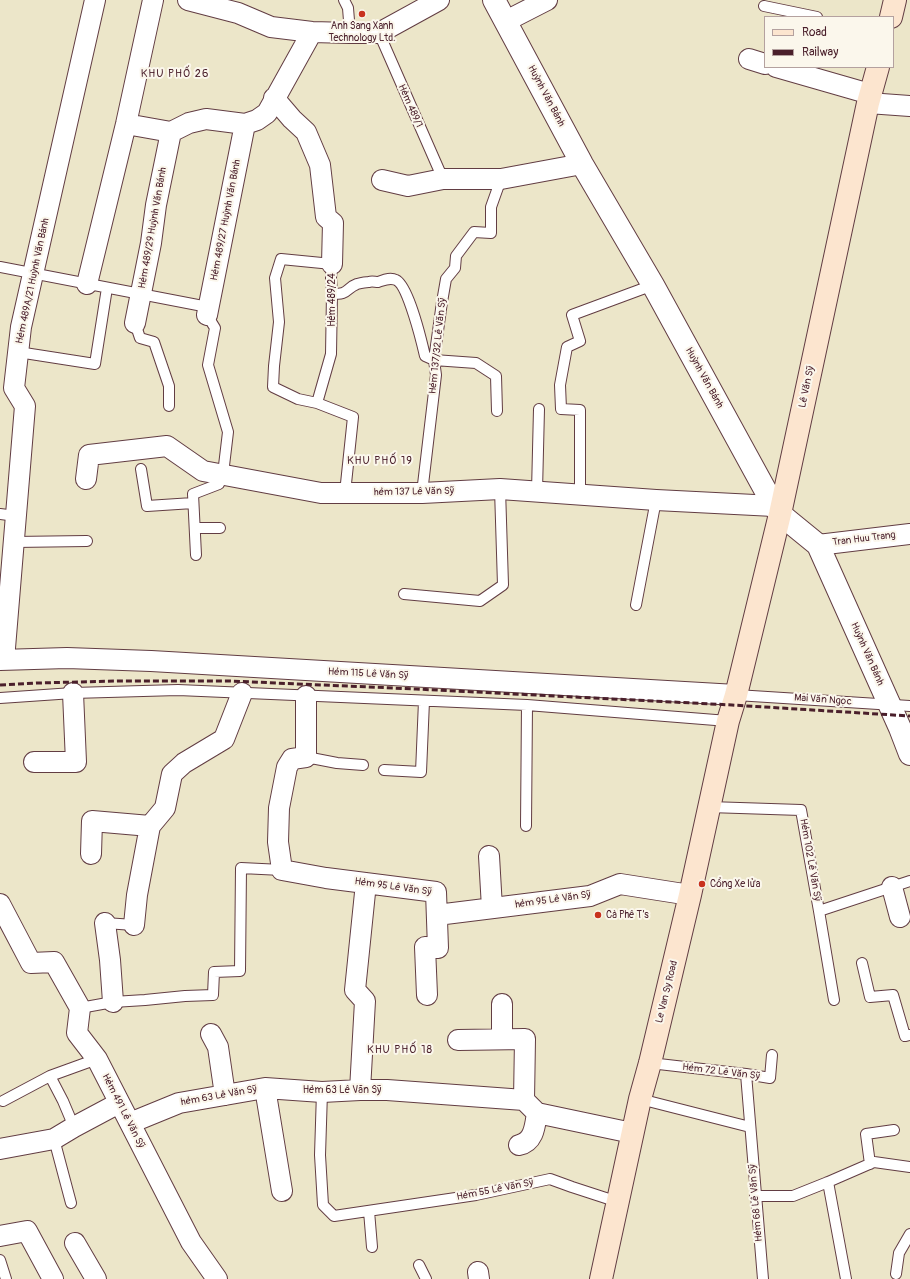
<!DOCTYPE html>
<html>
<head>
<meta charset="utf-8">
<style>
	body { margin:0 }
	#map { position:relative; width:910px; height:1279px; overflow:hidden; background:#ece6c9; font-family:Pangolin,sans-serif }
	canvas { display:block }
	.legend { position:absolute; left:764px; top:16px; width:130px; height:52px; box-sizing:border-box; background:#fbf7ec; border:1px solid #b4a19f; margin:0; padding:5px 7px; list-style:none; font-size:12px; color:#4a1f2b }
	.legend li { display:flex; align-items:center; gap:8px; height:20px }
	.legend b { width:20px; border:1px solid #b4a19f }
</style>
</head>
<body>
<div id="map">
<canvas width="910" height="1279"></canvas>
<ul class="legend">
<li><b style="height:5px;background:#fce5cf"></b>Road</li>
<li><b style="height:5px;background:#4a1f2b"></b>Railway</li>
</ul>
</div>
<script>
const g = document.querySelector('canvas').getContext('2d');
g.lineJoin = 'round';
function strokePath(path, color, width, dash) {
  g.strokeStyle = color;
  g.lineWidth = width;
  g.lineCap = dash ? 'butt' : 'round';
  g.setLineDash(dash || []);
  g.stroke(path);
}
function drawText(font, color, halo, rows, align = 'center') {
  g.font = font + ' Pangolin,sans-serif';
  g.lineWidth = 4;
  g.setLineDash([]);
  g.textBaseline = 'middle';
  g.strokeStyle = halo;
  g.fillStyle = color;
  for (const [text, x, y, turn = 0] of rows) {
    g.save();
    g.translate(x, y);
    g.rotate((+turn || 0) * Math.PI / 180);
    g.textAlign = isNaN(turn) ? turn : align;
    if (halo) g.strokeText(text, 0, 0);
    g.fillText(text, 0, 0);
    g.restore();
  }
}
const service = new Path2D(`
	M344,0l4,8 2,25
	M764,6l53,11
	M379,33l64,146
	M0,267l208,40
	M332,293c16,3 14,-5 25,-9 4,-1 8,-2 12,-2 3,-1 6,0 9,0 6,-2 12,-5 18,-2 12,5 26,63 29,76l9,4 42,3 20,13 1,35
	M135,323l5,15 14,4 15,44v20
	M18,352l77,12 12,-76
	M317,403l-19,-4 -25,-12 1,-21 5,-44 -4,-44 6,-19 51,5 -1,14 1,15 -1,61 -14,49 36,14 -8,76
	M141,469l6,37 46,-3
	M537,491l2,-82
	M422,493l14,-118 -2,-15 8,-58 4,-23 9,-11 1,-12 18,-24 17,1v-26l10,-28
	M580,494v-84l-19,-1 -1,-24 7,-38 13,-6 -8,-26 81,-30
	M0,514l16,2
	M195,528h25
	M14,542l73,-1
	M196,555l-3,-61 26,-10 4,-10 5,-42 -20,-67 7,-37 -8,-13
	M404,594l76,7 23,-16 -3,-96
	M636,605l20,-105
	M736,695l174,11
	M0,698l73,-5 105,-3 349,15 201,16
	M306,757l31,6 26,2
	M384,770l37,2 3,-71
	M709,807l92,3 18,101 15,89
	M526,826l1,-121
	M819,911l91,-30
	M105,923l29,2
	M862,963l8,34 23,-2 12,41 5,-1
	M80,1008l33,-6 32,-2 40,-4 28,-1 1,-23 26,-1 1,-103 41,2
	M650,1063l96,11 24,4 2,-23
	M746,1074l17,205
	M50,1076l13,25 11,26
	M322,1092l-2,63 3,50 11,11 142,-21 74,-16 22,8 46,15
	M640,1099l110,28
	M3,1101l47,-25 47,-17
	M54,1139l17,64
	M870,1164l-4,-30 28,-4
	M828,1182l18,97
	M755,1196h38l35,-14 46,-20 36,5
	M369,1211l3,36
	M0,1260l6,19
	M419,1265l7,14
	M896,1274l3,-21 11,-19`);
const minor = new Path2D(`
	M188,0l50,13 33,14 41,5 38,1h29l60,-33
	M506,21l41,-21
	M749,59l16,5
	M776,67l94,27
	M274,98l18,21 14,13 14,33 6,52 7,6 -1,41
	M868,103l42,3
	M126,124l45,8 18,-9 17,-4 39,5 12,-4 10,-7 45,-81
	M382,180l26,6 35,-7h58l81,-15
	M87,284l39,-160 27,-124
	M207,315l38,-191
	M135,323l16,-80 5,-38 15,-73
	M86,479l3,-24 78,-9 36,25 118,22h101l78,-4 156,11 118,6
	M818,545l92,-11
	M0,660l67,-2 84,3 585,34
	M4,660l21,-254 -11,-18 7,-61 74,-327
	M306,696v61l-14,2 -5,8 -8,41 -1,34 4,28 44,8 110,14 2,56 -13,-1 2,48
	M34,762h42l-3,-69
	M91,854l1,-33 58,5
	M489,856l3,52
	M892,887l8,30
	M0,904l31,59 23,-1 26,46 -3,25 20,26 94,183 26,37
	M437,915l153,-19 30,-12 70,11
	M105,923l5,37 3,42
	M134,925l3,-30 13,-69 15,-18 7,-34 12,-11 40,-24 18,-46
	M502,1004v35
	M211,1034l7,13 7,48
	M458,1040l67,-1 -1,61
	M265,1088l17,103
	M360,1090l5,-89 -10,-11 11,-107
	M130,1123l49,-20 86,-15 57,4 38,-2h27l137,10 13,13 95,20
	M519,1145c15,-3 16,-19 18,-32
	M0,1149l54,-10 20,-12 45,-24
	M0,1236l27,-5 26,48
	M75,1243l21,36
	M478,1272l1,7`);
const tertiary = new Path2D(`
	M494,0l88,164 71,121 121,221 6,8 38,31 82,183 10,26`);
const secondary = new Path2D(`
	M891,17l4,-17
	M601,1279l39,-180 10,-36 40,-168 38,-174 8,-26 44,-181 88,-411 10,-36`);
const rail = new Path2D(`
	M0,685l37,-2 80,-2h112l187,8 316,16 178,11`);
const markers = [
	[362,14,4,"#c8321e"],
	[702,884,4,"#c8321e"],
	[598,915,4,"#c8321e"]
];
const poiNames = [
	["Anh Sang Xanh",362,26,"center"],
	["Technology Ltd.",362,38,"center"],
	["Cổng Xe lửa",710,884],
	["Cà Phê T’s",606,915]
];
const streetNames = [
	["Huỳnh Văn Bánh",546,96,62],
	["Hèm 489/1",410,106,66],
	["Hẻm 489/27 Huỳnh Văn Bánh",226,220,-79],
	["Hẻm 489/29 Huỳnh Văn Bánh",153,228,-80],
	["Hẻm 489A/21 Huỳnh Văn Bánh",33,281,-78],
	["Hẻm 489/24",332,300,-90],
	["Hẻm 137/32 Lê Văn Sỹ",438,346,-84],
	["Huỳnh Văn Bánh",704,378,61],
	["Lê Văn Sỹ",807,387,-78],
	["hẻm 137 Lê Văn Sỹ",414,492,-1],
	["Tran Huu Trang",864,539,-7],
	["Huỳnh Văn Bánh",867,654,66],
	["Hẻm 115 Lê Văn Sỹ",368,674,3],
	["Mai Văn Ngọc",823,700,4],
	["Hẻm 102 Lê Văn Sỹ",810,860,80],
	["Hẻm 95 Lê Văn Sỹ",393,887,8],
	["hẻm 95 Lê Văn Sỹ",553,900,-8],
	["Le Van Sy Road",667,992,-76],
	["Hẻm 72 Lê Văn Sỹ",721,1072,7],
	["Hẻm 63 Lê Văn Sỹ",342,1090],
	["hẻm 63 Lê Văn Sỹ",219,1096,-10],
	["Hẻm 491 Lê Văn Sỹ",123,1111,63],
	["Hẻm 55 Lê Văn Sỹ",495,1190,-11],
	["Hẻm 68 Lê Văn Sỹ",756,1203,-95]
];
const neighbourhoodNames = [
	["KHU PHỐ 26",175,74],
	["KHU PHỐ 19",380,461],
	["KHU PHỐ 18",400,1050]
];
strokePath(service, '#623d43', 12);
strokePath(minor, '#623d43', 22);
strokePath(tertiary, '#623d43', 24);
strokePath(secondary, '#623d43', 24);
strokePath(service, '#fff', 10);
strokePath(minor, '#fff', 20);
strokePath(tertiary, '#fff', 22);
strokePath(secondary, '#fce5cf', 22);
strokePath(rail, '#4a1f2b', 3, [6, 3]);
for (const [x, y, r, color] of markers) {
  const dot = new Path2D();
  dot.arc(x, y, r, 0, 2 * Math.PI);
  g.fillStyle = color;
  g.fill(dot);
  strokePath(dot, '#fbf7ec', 1.5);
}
drawText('10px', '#4a1f2b', '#fbf7ec', poiNames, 'left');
drawText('10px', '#4a1f2b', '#fbf7ec', streetNames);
g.letterSpacing = '1px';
drawText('11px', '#4a1f2b', '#fbf7ec', neighbourhoodNames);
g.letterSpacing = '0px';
</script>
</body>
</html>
